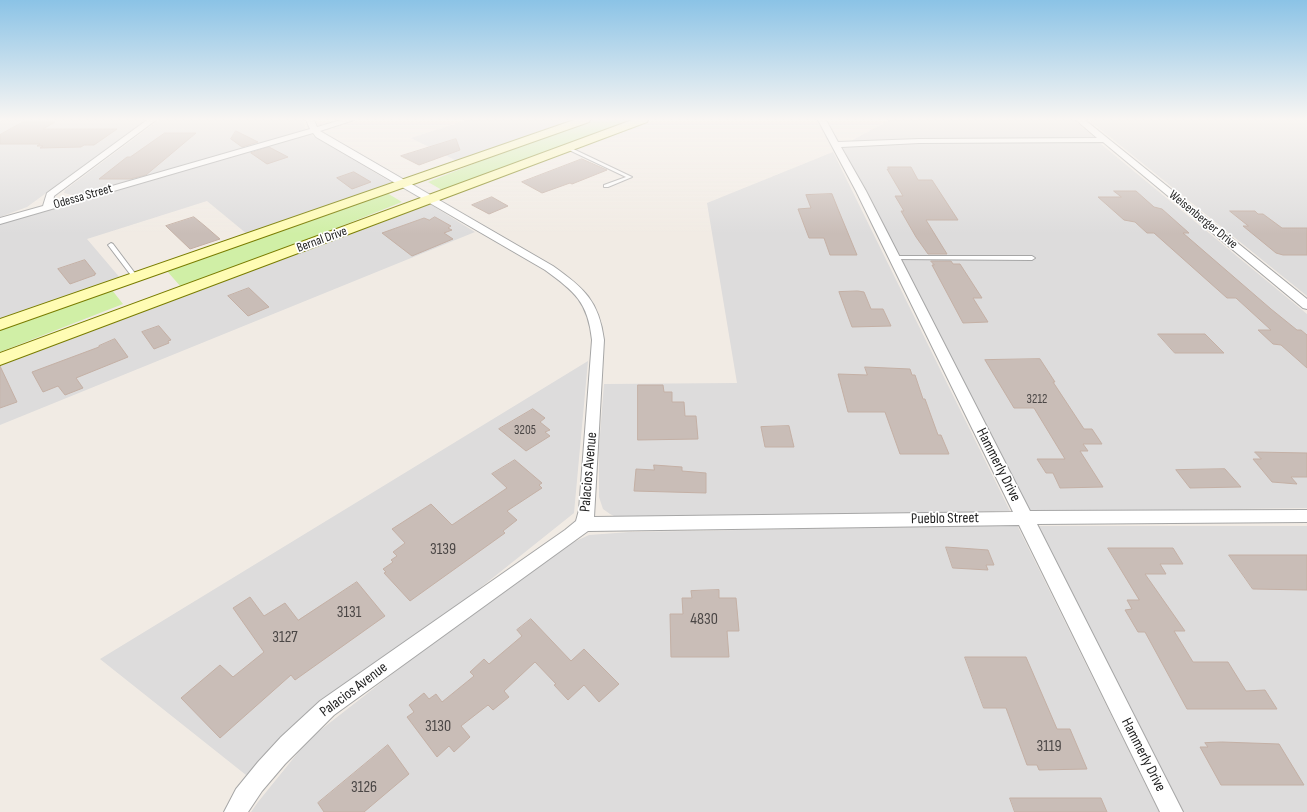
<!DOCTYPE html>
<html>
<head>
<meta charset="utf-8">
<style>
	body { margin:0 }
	canvas { display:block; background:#f1ebe4 }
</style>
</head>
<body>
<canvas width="1307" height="812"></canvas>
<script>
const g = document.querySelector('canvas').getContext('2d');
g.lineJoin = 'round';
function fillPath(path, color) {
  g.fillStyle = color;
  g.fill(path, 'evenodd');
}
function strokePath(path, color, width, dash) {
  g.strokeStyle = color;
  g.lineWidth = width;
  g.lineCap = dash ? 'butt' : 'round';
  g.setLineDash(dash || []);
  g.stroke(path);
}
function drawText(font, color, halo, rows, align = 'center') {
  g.font = font + ' "Sofia Sans Condensed",sans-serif';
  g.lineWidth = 3.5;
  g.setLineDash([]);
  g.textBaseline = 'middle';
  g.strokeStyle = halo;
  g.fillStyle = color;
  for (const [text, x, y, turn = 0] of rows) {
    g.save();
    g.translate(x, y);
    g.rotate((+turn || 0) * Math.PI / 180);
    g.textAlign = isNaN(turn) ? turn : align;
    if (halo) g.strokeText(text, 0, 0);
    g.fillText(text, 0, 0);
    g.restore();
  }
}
const residential = new Path2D(`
	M2,120h144l-119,87 -27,10v-96z
	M159,120h145l1,9 -2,2 -220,63 -10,1 -9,-2 1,-3z
	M467,120h107l-117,41 -46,-23z
	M890,120h184l21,18 -178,1 -68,3z
	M1089,120h218v176z
	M310,134l84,50 -147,50 -40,-33 -120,38 34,40 -121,43v-100z
	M948,142h143l10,2 206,170v194l-279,4 -186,-365z
	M833,152l177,359 -306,7 -90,-2 -4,-2 -7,-5 -4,-12v-50l5,-63 133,-1 -30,-180z
	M428,203l47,29 -475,193v-61z
	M588,361l-14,152 -328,262 -146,-116z
	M1017,525l142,287h-908l7,-10 51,-63 169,-132 85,-60 26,-12 41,-3z
	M1037,526h270v286h-125z`);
const grass = new Path2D(`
	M593,120h39l-190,70 -14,-8 70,-28z
	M387,193l15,9 -58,23 -11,5 -152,57 -14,-16z
	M112,290l11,14 -123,48v-22z`);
const building = new Path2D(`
	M23,122h32l-12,7h74l-23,16h-10l-3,2 -41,1 3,-2h-6l3,-2h-40v-9z
	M236,131l22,11 -16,5 -11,-8z
	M165,133h31l-50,42 -16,4h-31l28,-22h3z
	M456,139l4,11 -41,15 -18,-9z
	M269,147l19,10 -21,7 -16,-11z
	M582,159l25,11 -35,14 -2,-1 -28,10 -20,-11z
	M888,167h23l7,13h14l26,40h-32l21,34h-19l-12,-17 -15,-26h3l-9,-15h8l-16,-27h2z
	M354,172l17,10 -19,7 -15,-11z
	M1114,191h22l18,16 8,2 27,24h-6l88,76 26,21h4l6,5v33l-26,-23 -8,-1 -15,-14h13l-35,-32h-9l-73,-65h-7l-12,-11 -11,-2 -26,-23h23z
	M832,194l6,15 19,46h-27l-6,-17h-15l-11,-29 13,-1 -5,-13z
	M492,197l16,9 -19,8 -17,-9z
	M1230,211h25l3,3h5l19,14h25v27h-24l-7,-2 -33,-27h5z
	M194,217l11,9 15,13 -30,10 -24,-23z
	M435,217l16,9 -3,2 4,2 -8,3 9,6 -41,17 -30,-23 42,-15 5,2z
	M85,260l11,14h-2l1,1 -25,9 -12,-15z
	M931,261h20l2,3h7l22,34h-9l15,24 -25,1 -31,-58h2z
	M249,288l20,19 -21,9 -20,-20z
	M858,291l6,1 7,17h12l8,17 -39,1 -13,-35z
	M159,326l12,14 -3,1 1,2 -15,6 -12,-17z
	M1158,334h47l19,19h-49z
	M115,339l13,18 -52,21 7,10 -18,7 -7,-9 -15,6 -11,-20 67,-25v-1z
	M1040,359l15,23h-2l31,47h8l10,15h-19l5,7h-8l23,36 -43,1 -7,-15h-7l-9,-14h28l-31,-51h-20l-29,-48z
	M0,366l17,36 -17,6z
	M865,367l45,2 2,6h3l8,24h2l13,36h3l8,19h-49l-15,-42h-37l-10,-38 29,1z
	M638,385h25l1,7h8v10h12l1,14h11l2,23 -60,1z
	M533,409l12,9 -5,4 10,8 -5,2 5,4 -24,15 -27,-22z
	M789,426l5,21h-29l-4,-20z
	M1255,452l52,1v24h-16l6,7 -25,-2 -19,-23h8z
	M515,460l27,23 -3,2 3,3 -35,23 10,9 -14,11 2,2 -95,68 -26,-28 2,-1 -3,-3 10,-7 -2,-2 6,-4 -4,-4 12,-9 -13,-14 39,-25 21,21 55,-37 -15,-14z
	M654,465l28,2v4l24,2v20l-72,-2 2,-22 18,1z
	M1225,469l16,18 -51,1 -14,-18z
	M946,547l42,3 6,15h-8l2,5 -35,-2z
	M1108,548h65l10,16h-23l6,10h-21l40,57h-11l19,31h35l18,29 19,-1 12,19h-90l-42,-77h-7l-13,-22 7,-1 -5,-9h12z
	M1229,555h78v35l-54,-1z
	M357,582l28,34 -90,64 -4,-5 -71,63 -39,-40 39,-33 13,12 31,-25 -31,-44 17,-11 14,19 21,-13 13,17z
	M719,590v8h17l3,33h-12l2,26h-58l-1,-43h13l-1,-16h10l-1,-7z
	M531,619l40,42 13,-12 35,35 -20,18 -15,-17 -16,15 -14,-15 2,-1 -21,-22 -31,29 5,6 -16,13 -5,-5 -27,21 9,11 -16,15 -5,-6 -12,11 -30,-40 7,-5 -5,-7 15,-12 5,6 7,-5 6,8 32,-26 -4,-4 14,-13 5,5 33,-28 -5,-6z
	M965,657h61l31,72h13l17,40 -48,1 -2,-5h-10l-21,-57h-22z
	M1222,742l57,2 25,41h-83l-21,-38h8l-3,-4z
	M388,745l21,29 -45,38h-40l-6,-9z
	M1010,798h91l6,14h-92z`);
const lane = new Path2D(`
	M567,147h2l63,30 -24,10h-4v-2l22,-8 -59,-28z
	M111,243l2,1 24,32v2h-4l-25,-33z
	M895,256h137l3,2 -3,2 -139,-1 -1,-1z`);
const street = new Path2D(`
	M147,120h9l-102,76 -1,7 257,-74 -4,-9h8l3,7 24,-7h13l-34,11 233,135c31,22 46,35 51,74l-10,177 419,-5 -157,-321 -38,-71h8l12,22 81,-3 178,-1 -21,-18h9l222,179v10l-4,-1 -200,-166 -184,1 -78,4 25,44 164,320 277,-1v12l-270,2 146,288h-23l-141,-287 -431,6 -254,184 -49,49 -23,27 -14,21h-24l12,-23 22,-27 23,-25 39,-36 245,-171 11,-9 3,-11 13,-170c-4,-38 -17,-48 -47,-70l-229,-133 -3,-4 -313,91v-6l43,-12 4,-13z`);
const secondary = new Path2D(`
	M574,120h16l-1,2 -589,208v-11z
	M632,120h16l-1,2 -647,243v-12z`);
const farStreetnames = [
	["Odessa Street",83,197,-16],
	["Weisenberger Drive",1203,220,39],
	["Bernal Drive",322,240,-20]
];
const numberNames = [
	["3212",1037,400],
	["3205",525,431]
];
const streetNames = [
	["Hammerly Drive",998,465,63],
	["Palacios Avenue",589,472,-85],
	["Pueblo Street",945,519,-1],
	["Palacios Avenue",354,690,-37],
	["Hammerly Drive",1143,755,63]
];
const nearNumbernames = [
	["3139",443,550],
	["3131",349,613],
	["4830",704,620],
	["3127",285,638],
	["3130",438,727],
	["3119",1049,747],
	["3126",364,788]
];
fillPath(residential, '#dddcdc');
fillPath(grass, '#d0efa6');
fillPath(building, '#c9bdb7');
strokePath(building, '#c4b0a5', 1);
strokePath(lane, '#a6a6a6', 2);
strokePath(street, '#a6a6a6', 2);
strokePath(secondary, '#797c00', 2);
fillPath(lane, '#fff');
fillPath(street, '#fff');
fillPath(secondary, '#fffcb4');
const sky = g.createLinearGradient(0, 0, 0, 234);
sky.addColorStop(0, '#8bc3e6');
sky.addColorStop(0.51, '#f9f6f3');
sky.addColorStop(1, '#f9f6f300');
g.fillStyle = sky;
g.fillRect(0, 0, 1307, 234);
drawText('13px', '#1f1f1f', '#fff', farStreetnames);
drawText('13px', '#4a4645', null, numberNames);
drawText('15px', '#1f1f1f', '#fff', streetNames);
drawText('16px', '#4a4645', null, nearNumbernames);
</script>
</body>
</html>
